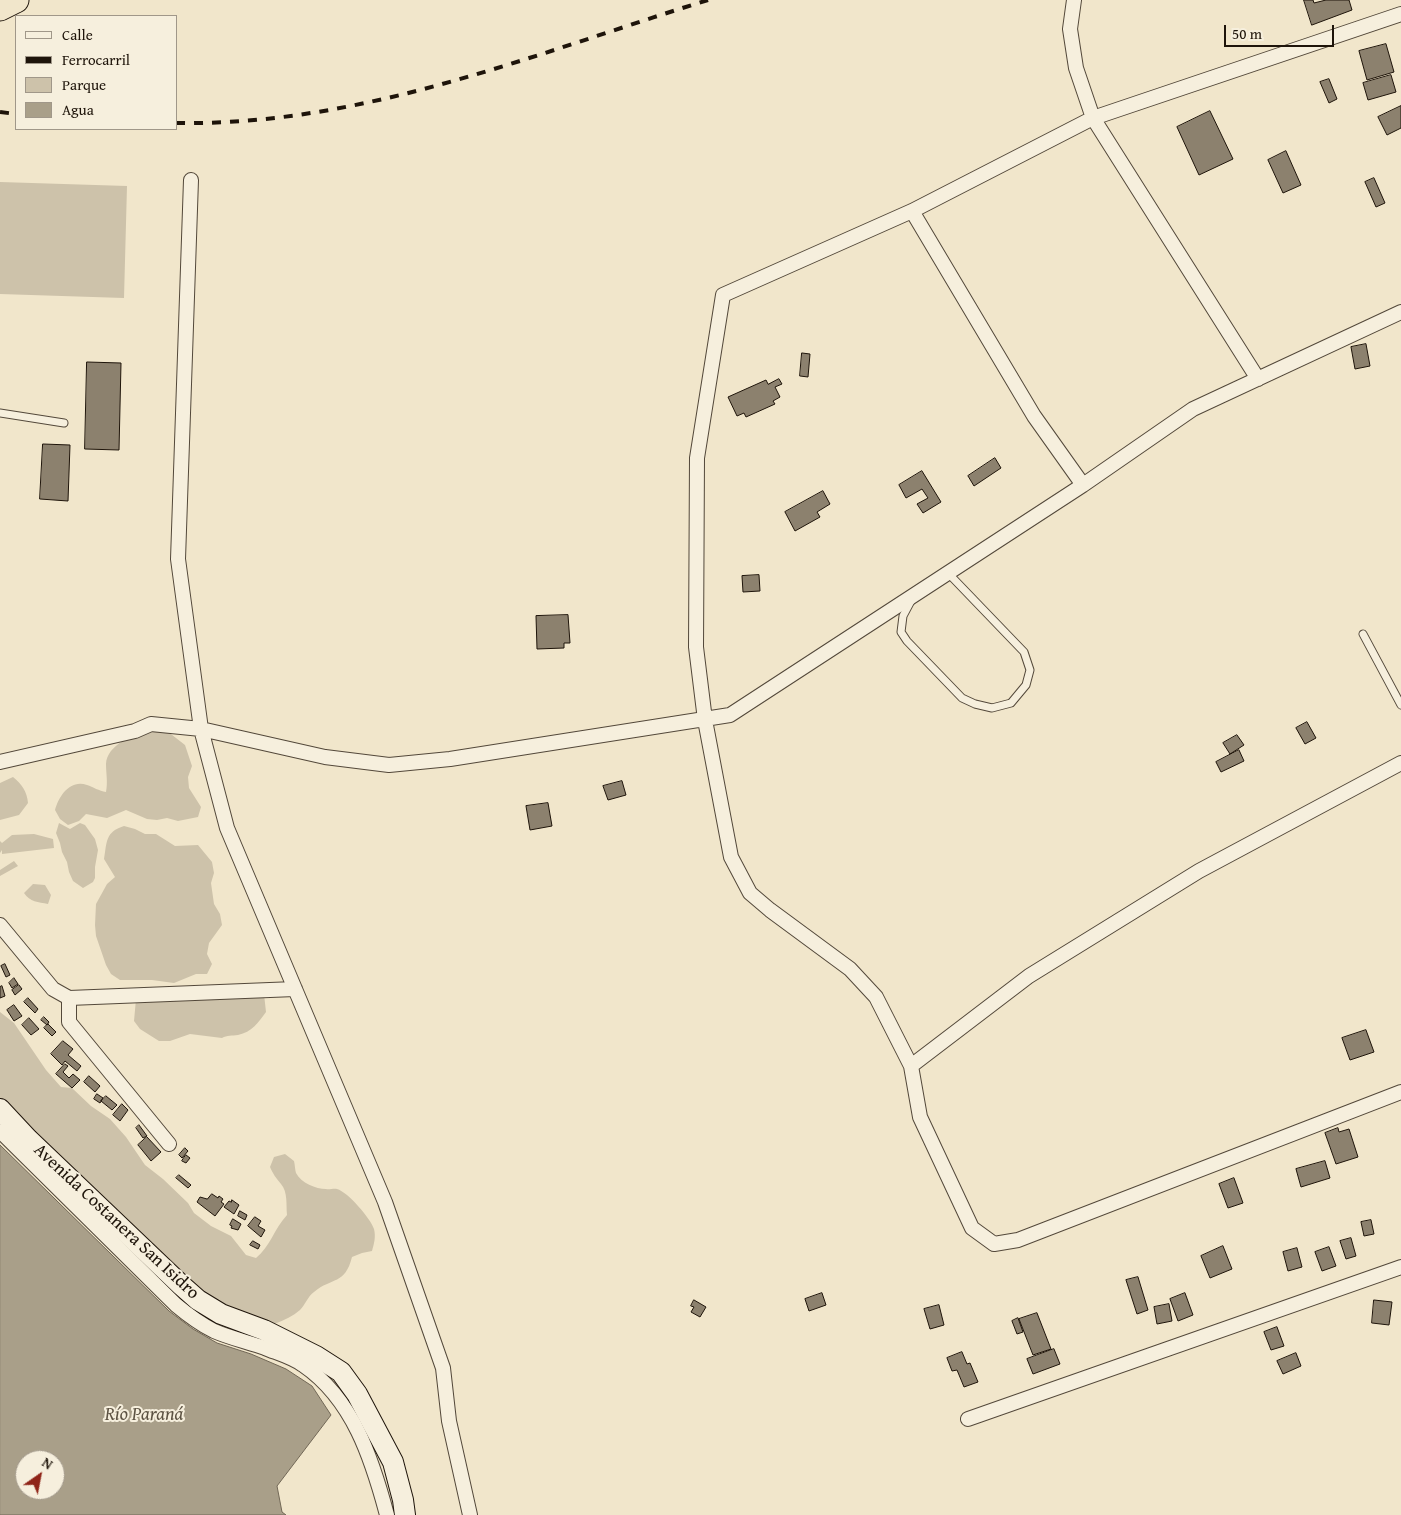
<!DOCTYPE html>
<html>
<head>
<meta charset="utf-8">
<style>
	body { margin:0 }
	#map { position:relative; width:1401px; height:1515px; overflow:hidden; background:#f1e6cb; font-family:"Gentium Book Plus",serif }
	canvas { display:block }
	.legend { position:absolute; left:15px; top:15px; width:162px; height:115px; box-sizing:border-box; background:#f6efdd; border:1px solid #a09789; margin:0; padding:6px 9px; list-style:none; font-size:15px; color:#1e140a }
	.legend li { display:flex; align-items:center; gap:10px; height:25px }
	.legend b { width:25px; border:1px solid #a09789 }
	.north { position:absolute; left:15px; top:1450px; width:50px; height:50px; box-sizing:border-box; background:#f6efdd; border:1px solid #a09789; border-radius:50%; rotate:33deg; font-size:14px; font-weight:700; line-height:20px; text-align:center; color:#1e140a }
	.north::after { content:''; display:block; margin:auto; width:18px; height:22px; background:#8f2418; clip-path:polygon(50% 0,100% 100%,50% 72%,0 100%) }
	.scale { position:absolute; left:1224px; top:25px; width:110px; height:22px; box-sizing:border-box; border:2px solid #1e140a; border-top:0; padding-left:6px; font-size:15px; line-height:18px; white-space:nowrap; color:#1e140a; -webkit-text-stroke:4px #f6efdd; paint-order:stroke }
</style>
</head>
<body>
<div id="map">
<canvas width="1401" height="1515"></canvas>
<ul class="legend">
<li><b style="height:6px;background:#f6efdd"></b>Calle</li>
<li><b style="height:6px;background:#1e140a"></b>Ferrocarril</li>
<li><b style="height:14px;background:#cdc2aa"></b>Parque</li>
<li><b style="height:14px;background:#a99f89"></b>Agua</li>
</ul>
<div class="north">N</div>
<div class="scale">50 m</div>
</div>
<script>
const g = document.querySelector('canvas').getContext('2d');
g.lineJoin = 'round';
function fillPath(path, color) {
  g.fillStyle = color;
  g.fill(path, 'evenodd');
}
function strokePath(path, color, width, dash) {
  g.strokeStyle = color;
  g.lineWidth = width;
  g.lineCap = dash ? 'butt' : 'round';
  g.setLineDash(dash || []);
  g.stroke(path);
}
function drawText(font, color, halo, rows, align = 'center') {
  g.font = font + ' "Gentium Book Plus",serif';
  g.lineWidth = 4;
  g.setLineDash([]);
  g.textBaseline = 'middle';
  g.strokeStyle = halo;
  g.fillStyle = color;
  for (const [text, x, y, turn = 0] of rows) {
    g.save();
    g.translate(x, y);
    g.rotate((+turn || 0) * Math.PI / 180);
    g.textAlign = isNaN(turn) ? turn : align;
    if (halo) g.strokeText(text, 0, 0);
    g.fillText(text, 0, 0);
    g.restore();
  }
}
const green = new Path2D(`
	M0,182l127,4 -3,112 -124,-4z
	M147,729l11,3 9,-1 18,14 7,21 -4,11 1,11 12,19 -3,10 -20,4 -11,-3 -10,2 -10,-1 -21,-9 -19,8 -21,-4 -7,7 -11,4 -8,-6 -5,-9c4,-14 15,-31 32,-25 6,2 12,6 19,7 2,-10 0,-19 0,-28 1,-19 27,-29 41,-35z
	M13,777c9,7 14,15 15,26l-9,12 -19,5v-37z
	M59,823l11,6 10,-6 5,2 10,14 3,11 -3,17v11l-2,4 -10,6 -10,-7 -4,-9 -2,-10 -5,-10 -2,-9 -4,-10z
	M124,826l11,3 10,5h11l19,12 23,-1 14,17 2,11 -3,10 3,21 6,10 2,11 -13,18 -2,11 5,10 -5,10h-11l-22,9 -22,-3h-32l-9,-6 -5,-9 -10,-29 -1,-11 1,-21 11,-20 8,-7 -11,-18c3,-17 1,-27 20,-33z
	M34,834l19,5 1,9 -52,6v-4l-2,3v-12l2,2 10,-8z
	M14,861l4,5 -18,10v-6z
	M33,884l12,1 6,10 -3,9c-10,-2 -18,-2 -24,-11z
	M264,994l2,18c-8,11 -14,20 -28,23 -6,1 -11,0 -16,3l-32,-4 -20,7h-11l-19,-12 -6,-8 2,-22z
	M0,1012l14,11 32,47 15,17 11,1 19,18 19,13 16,18 19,28 18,14 25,24 6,10 17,13 20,10 15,19 10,3c14,-11 18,-29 31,-43 -1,-10 1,-23 -6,-31 -5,-6 -8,-10 -11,-17l4,-10 11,-3 9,7c1,4 1,9 2,12 5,10 20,16 30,16 3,1 8,-1 11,0 11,3 34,30 37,40 2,8 0,15 -2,22l-10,2 -10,4c-7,28 -20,20 -38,35 -6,4 -9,13 -14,18 -14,12 -34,17 -51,21l-249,-209z`);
const water = new Path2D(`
	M0,1145l169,166 24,18 24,14 34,11 35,15 26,17 19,29 -54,71 5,26 4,3h-286zM25,1460h30v30h-30z`);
const building = new Path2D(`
	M1304,0h9l1,3 12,-3h23l3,10 -40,15z
	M1386,44l8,28 -27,8 -8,-29z
	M1391,75l5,17 -28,8 -5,-17z
	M1329,79l8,20 -8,4 -9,-21z
	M1401,106v22l-14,7 -9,-18z
	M1210,111l23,48 -34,16 -22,-48z
	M1286,151l15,34 -18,8 -15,-33z
	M1374,178l11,25 -9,4 -11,-25z
	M1366,344l4,22 -15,3 -4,-22z
	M802,353l8,1 -2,23 -8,-1z
	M87,362l34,1 -2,87 -34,-1z
	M779,379l3,5 -7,3 5,10 -7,4 2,3 -29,13 -2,-4 -7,3 -9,-19 38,-17 2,4z
	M43,444l27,1 -2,56 -28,-2z
	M995,458l6,10 -27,18 -6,-10z
	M922,471l19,31 -18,11 -6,-9 11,-6 -6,-9 -16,9 -7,-13z
	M823,491l7,13 -13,8 3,5 -25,14 -10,-19z
	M759,575l1,16 -17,1 -1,-16z
	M568,615l2,28h-6v5l-27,1 -1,-33z
	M1307,722l9,16 -11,6 -9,-16z
	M1237,735l7,10 -14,9 -7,-11z
	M1239,750l5,11 -23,11 -5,-10z
	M622,781l4,14 -18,5 -5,-14z
	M548,803l4,23 -22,4 -4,-24z
	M5,964l5,11 -4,2 -5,-11z
	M14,978l4,6 -6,4 -3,-5z
	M19,985l3,4 -7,6 -3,-5z
	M2,986l3,10 -5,2v-11z
	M28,998l10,11 -3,4 -11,-11z
	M14,1005l8,11 -8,5 -7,-11z
	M44,1017l5,5 -2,3 -6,-5z
	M29,1018l10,11 -8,6 -9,-10z
	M48,1024l8,8 -4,4 -8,-8z
	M1366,1030l8,22 -24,8 -8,-22z
	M63,1041l10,8 -5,6 13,11 -4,5 -12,-10 -3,4 -11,-11z
	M65,1064l3,2 -5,6 6,6 4,-4 7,6 -8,8 -16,-14z
	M89,1076l11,10 -5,6 -11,-10z
	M97,1094l6,4 -3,5 -6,-4z
	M106,1096l11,9 -5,5 -11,-9z
	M122,1104l6,6 -8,11 -7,-6z
	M139,1125l8,11 -4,2 -7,-10z
	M1338,1128l1,4 10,-3 9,28 -22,7 -11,-31z
	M147,1137l14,15 -10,9 -13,-16z
	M185,1148l3,3 -6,7 -3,-3z
	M186,1155l4,3 -4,5 -4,-2z
	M1325,1161l5,17 -29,9 -5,-18z
	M179,1175l12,10 -3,3 -12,-10z
	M1234,1178l9,25 -15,5 -9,-24z
	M212,1194l6,4 1,-2 4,3 -2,3 3,2 -9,12 -18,-14 3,-5 7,2z
	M232,1200l7,5 -5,9 -10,-7 5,-6 2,1z
	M240,1211l7,4 -2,5 -7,-4z
	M255,1217l6,4 -3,5 7,4 -4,7 -13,-11z
	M233,1219l8,5 -3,6 -7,-2 1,-2 -2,-1z
	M1371,1220l3,14 -10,2 -3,-14z
	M1351,1238l5,18 -10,3 -6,-18z
	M253,1241l7,4 -2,4 -8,-4z
	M1223,1246l9,23 -22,9 -9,-22z
	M1329,1247l7,19 -14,5 -7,-19z
	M1297,1248l5,19 -14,4 -5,-19z
	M1138,1277l10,33 -11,4 -11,-34z
	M822,1293l4,12 -17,6 -4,-12z
	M1185,1293l8,22 -15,6 -8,-22z
	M694,1300l12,7 -6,10 -9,-5 3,-5 -3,-1z
	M1374,1300l18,2 -3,23 -17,-2z
	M1169,1304l3,17 -15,3 -3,-17z
	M939,1305l5,20 -14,4 -6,-20z
	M1037,1313l14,36 -18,6 -14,-36z
	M1018,1318l5,14 -6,2 -5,-13z
	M1277,1327l7,19 -13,4 -7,-18z
	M1054,1349l6,15 -27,10 -6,-15z
	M962,1352l5,12 3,-1 8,19 -14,5 -7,-17 -5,1 -5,-13z
	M1296,1353l5,13 -18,8 -6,-13z`);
const lane = new Path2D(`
	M0,413l64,10
	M911,601l-8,15 -2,16 6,9 55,57 13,6 17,4 19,-5 15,-18 4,-15 -6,-18 -76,-79
	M1363,634l38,71`);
const street = new Path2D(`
	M1074,0l-4,29 6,39 17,50 165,261
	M1401,14l-308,104 -181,93 -189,84 -26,163 -1,189 9,73 26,137 19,36 20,17 80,59 26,28 35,69 9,51 52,111 22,16 24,-4 383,-148
	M191,180l-13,379 23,170 26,99 158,374 58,166 6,53 21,94
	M912,211l122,205 49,69
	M0,762l135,-31 16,-7 50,5 124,28 64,8 61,-6 280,-44 353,-230 110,-76 208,-97
	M0,925l53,64 16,9 226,-9
	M69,998v24l100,122
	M911,1066l118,-90 170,-105 202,-108
	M0,1131l176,174c12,10 24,19 38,26 16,7 34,11 51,17 12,5 27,9 38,17 50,34 69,94 84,150
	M968,1419l433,-152`);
const secondary = new Path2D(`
	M0,1109l28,30 153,146 17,15 23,14 43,16 52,26 25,16 16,22 36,68 10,38 2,15`);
const highway = new Path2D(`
	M0,8l16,-8`);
const rail = new Path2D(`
	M0,112l16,2
	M176,123c187,3 357,-69 532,-123`);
const streetNames = [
	["Avenida Costanera San Isidro",116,1222,43]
];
const waterNames = [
	["Río Paraná",144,1415]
];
fillPath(green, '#cdc2aa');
fillPath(water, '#a99f89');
strokePath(water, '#716756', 1);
fillPath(building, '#8c816e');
strokePath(building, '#1e140a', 1);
strokePath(lane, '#53483a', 9);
strokePath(street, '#53483a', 16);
strokePath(secondary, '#1e140a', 22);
strokePath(highway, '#1e140a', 27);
strokePath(lane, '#f6efdd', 7);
strokePath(street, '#f6efdd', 14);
strokePath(secondary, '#f6efdd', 20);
strokePath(highway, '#f1e6cb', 25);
strokePath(rail, '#1e140a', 4, [9, 9]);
drawText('18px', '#1e140a', '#f6efdd', streetNames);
drawText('italic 19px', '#5d5343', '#f6efdd', waterNames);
</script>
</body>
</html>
